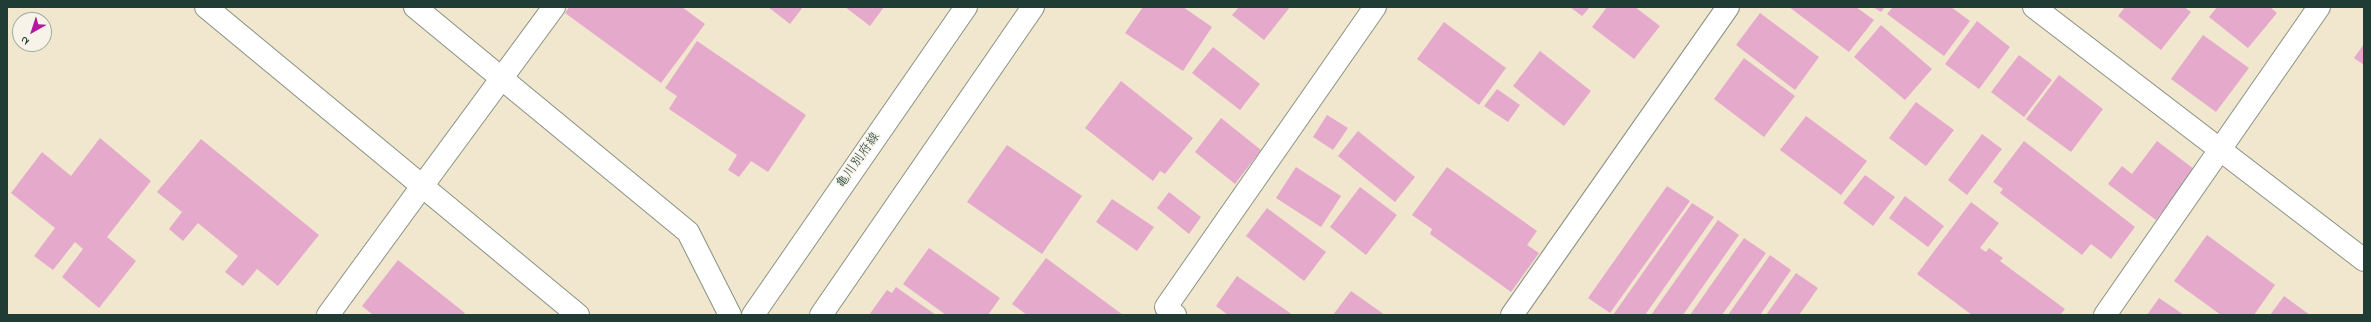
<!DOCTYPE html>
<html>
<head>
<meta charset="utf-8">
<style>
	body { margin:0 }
	#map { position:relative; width:2371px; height:322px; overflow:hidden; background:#f1e7cf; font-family:"Indie Flower",sans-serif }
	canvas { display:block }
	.frame { position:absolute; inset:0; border:8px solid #1f3d34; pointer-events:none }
	.north { position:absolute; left:12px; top:12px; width:40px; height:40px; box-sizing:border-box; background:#f7f3e8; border:1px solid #a1aaa0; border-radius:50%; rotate:219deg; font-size:11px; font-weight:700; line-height:16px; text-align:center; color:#1f3d34 }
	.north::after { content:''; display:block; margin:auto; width:14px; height:18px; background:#b5179e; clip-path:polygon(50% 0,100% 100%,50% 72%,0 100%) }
</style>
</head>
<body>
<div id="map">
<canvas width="2371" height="322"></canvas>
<div class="frame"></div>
<div class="north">N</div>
</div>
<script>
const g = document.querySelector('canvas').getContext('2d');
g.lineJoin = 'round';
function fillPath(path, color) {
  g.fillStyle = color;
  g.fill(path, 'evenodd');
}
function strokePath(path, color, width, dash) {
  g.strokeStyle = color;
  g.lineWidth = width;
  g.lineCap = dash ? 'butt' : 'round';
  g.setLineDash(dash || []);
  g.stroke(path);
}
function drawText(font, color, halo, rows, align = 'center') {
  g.font = font + ' "Indie Flower","Klee One",sans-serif';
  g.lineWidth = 3;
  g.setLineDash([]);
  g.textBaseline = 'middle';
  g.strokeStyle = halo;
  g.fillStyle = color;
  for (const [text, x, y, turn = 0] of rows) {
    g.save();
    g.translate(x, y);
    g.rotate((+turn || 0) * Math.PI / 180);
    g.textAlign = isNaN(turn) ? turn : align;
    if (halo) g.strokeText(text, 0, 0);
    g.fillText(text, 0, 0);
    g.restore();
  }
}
const building = new Path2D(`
	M569,7h113l23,17 -44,59 -96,-70z
	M768,7h35l-13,17z
	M845,7h39l-14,19z
	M1143,7h40l29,20 -29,44 -58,-38z
	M1239,7h51l-26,33 -32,-25z
	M1570,7h20l-8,9z
	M1607,7h28l25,19 -26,33 -42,-32z
	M1789,7h67l18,13 -25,32z
	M1873,7h12l-4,5z
	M1893,7h58l19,14 -26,35 -57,-42z
	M2125,7h59l7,5 -30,38 -43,-34z
	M2217,7h53l7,6 -29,35 -39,-31z
	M1760,13l59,44 -24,33 -59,-45z
	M1977,21l33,26 -31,42 -34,-25z
	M1444,22l62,46 -27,37 -62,-46z
	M1881,25l51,44 -27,31 -51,-43z
	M2203,35l46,33 -33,44 -45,-33z
	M697,41l109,74 -38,57 -17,-11 -12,16 -11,-7 9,-15 -68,-46 8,-13 -12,-8z
	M2364,44v21l-10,-7z
	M1213,47l47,37 -20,26 -48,-37z
	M1540,51l51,40 -27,35 -51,-40z
	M2019,55l33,25 -28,37 -33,-25z
	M1744,58l51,38 -31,41 -50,-38z
	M2059,75l44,34 -32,43 -45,-33z
	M1121,81l72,57 -28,36 -5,-3 -7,10 -68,-53z
	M1497,89l23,16 -12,17 -24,-16z
	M1916,102l38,28 -28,36 -37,-28z
	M1327,115l21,13 -15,22 -20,-13z
	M1806,116l61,45 -26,34 -61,-45z
	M1221,118l40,32 -26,34 -40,-32z
	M1358,131l57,46 -20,25 -57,-46z
	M1982,134l20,15 -35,46 -19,-15z
	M100,138l51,43 -44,56 29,24 -37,47 -37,-31 21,-28 -8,-7 -22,28 -19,-14 21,-28 -44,-35 31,-41 29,24z
	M201,139l118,96 -41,51 -21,-17 -14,17 -18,-14 13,-16 -40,-33 -15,18 -14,-12 13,-17 -25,-20z
	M2024,141l111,86 -24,32 -20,-15 -9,11 -82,-62 3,-4 -10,-7z
	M2157,141l37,28 -38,51 -48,-36 14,-18 10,8z
	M1007,145l75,51 -40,58 -75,-52z
	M1296,167l45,29 -20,31 -45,-29z
	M1447,167l90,64 -10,14 12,8 -28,39 -81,-58 2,-5 -20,-14z
	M1865,175l30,22 -22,29 -30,-23z
	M1667,186l23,15 -80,112 -22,-15z
	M1360,187l37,28 -31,40 -36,-28z
	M1169,192l32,25 -12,17 -32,-26z
	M1905,196l39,30 -16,21 -39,-29z
	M1112,199l42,28 -17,24 -41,-29z
	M1971,202l28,21 -19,25 6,4 3,-4 14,10 -3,3 65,48 -5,6h-88l-55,-41z
	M1692,203l22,14 -69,98h-32z
	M1267,208l59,44 -22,29 -58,-45z
	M1718,220l21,15 -56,80h-32z
	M2207,235l68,50 -21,30h-33l-47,-34z
	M1744,238l22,15 -44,62h-32z
	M929,248l71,50 -12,17h-42l-43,-31z
	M1770,255l21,15 -31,45h-32z
	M1046,258l77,57h-96l-15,-11z
	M398,260l67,53 -2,2h-90l-11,-9z
	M1796,273l22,15 -19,27h-33z
	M1237,276l56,39h-65l-12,-9z
	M896,287l40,28h-67l18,-25 5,3z
	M1351,291l34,24h-52z
	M2284,296l26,19h-40z
	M2159,298l25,17h-37z`);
const minor = new Path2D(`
	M423,185l131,-178
	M1175,315l-9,-8 209,-300`);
const tertiary = new Path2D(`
	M206,7l372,308
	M415,7l273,225 42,83
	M2034,7l330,253
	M328,315l95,-130
	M1512,315l216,-308
	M2105,315l214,-308`);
const secondary = new Path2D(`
	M753,315l213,-308
	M821,315l212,-308`);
const streetNames = [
	["亀川別府線",859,161,-55]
];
fillPath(building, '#e5a9cc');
strokePath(minor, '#889282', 24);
strokePath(tertiary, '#889282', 24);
strokePath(secondary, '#889282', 24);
strokePath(minor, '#fff', 22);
strokePath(tertiary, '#fff', 22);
strokePath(secondary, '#fff', 22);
drawText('13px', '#1f3d34', '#f7f3e8', streetNames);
</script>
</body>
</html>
